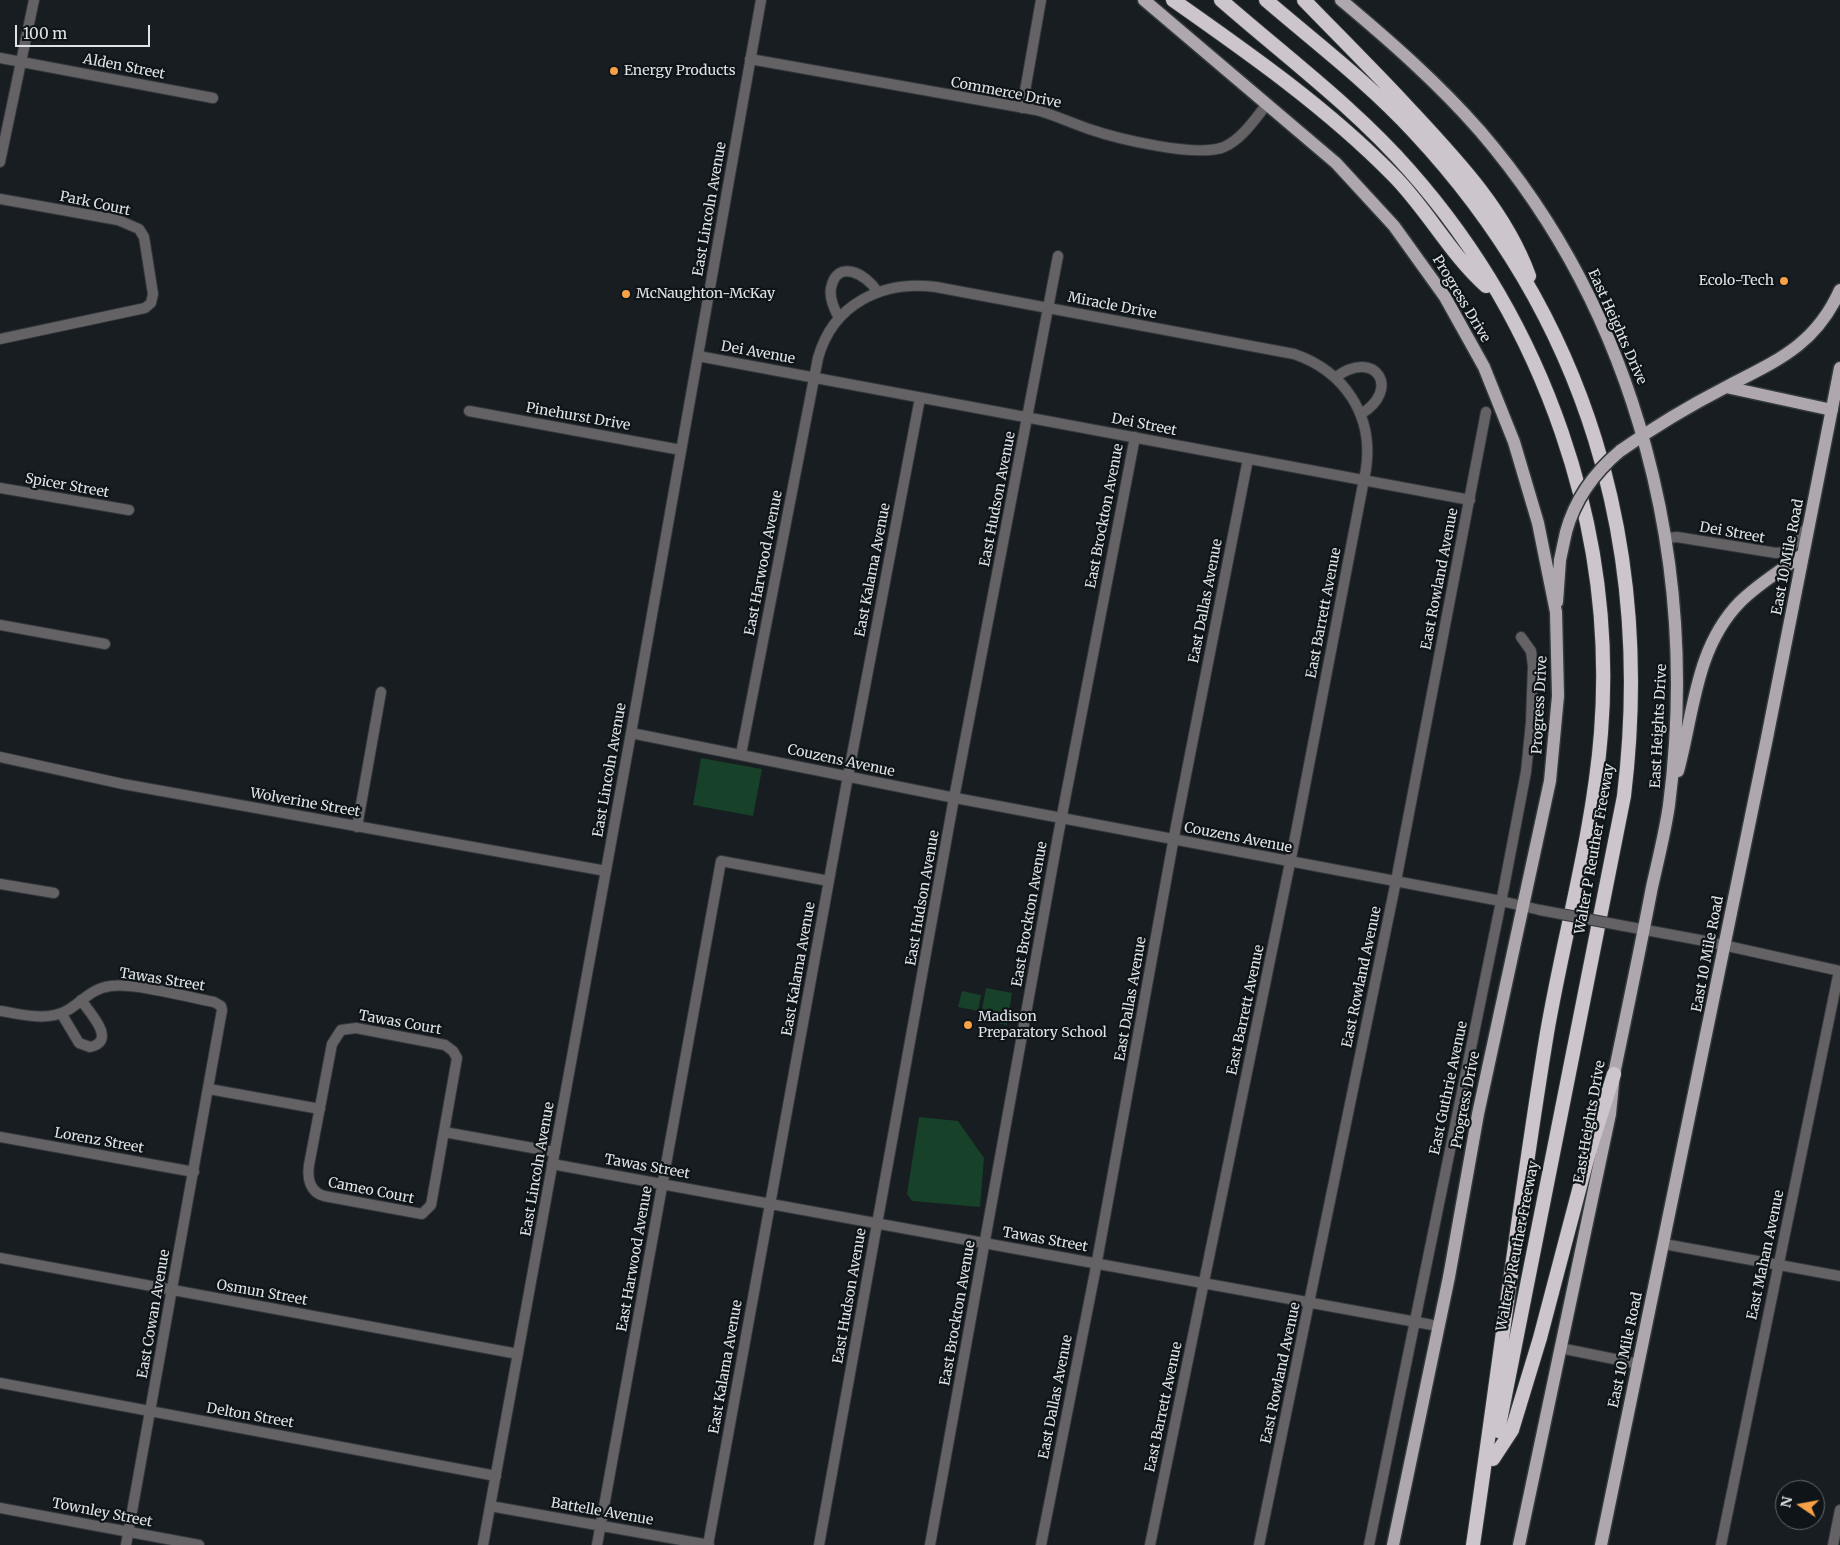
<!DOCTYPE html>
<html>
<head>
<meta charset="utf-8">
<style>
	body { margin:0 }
	#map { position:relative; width:1840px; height:1545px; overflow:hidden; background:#171d21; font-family:Merriweather,serif }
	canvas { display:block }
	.north { position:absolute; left:1775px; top:1480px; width:50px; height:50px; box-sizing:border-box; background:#0e1418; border:1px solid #62676a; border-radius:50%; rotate:282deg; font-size:14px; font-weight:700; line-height:20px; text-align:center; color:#dfe3e6 }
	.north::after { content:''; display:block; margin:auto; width:18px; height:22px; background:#f5a246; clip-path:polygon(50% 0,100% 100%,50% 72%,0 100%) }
	.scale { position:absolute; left:15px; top:25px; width:135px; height:22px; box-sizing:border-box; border:2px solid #dfe3e6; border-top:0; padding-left:6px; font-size:15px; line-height:18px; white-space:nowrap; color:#dfe3e6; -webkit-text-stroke:4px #0e1418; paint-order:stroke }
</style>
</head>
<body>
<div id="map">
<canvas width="1840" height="1545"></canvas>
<div class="north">N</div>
<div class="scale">100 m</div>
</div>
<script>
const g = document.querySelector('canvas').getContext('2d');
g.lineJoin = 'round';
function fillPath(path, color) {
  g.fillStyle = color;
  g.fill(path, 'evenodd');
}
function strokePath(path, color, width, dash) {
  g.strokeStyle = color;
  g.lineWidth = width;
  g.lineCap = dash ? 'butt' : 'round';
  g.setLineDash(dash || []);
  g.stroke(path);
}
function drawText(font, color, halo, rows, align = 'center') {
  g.font = font + ' Merriweather,serif';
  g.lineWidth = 4.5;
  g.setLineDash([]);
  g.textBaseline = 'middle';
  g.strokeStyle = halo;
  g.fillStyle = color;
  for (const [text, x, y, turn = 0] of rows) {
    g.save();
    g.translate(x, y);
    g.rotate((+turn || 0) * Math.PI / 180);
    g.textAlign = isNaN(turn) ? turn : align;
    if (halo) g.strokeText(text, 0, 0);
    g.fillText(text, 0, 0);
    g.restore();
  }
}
const green = new Path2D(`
	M701,758l61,11 -9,47 -60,-11z
	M986,988l26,5 -5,32 -27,-5z
	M962,991l19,4 -3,16 -20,-4z
	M919,1117l39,4 26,37 -4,49 -68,-6 -5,-7z`);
const minor = new Path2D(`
	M0,58l213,40
	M750,59l286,51c19,5 35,13 53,19 29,10 108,29 135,18 18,-8 31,-28 43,-43
	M1022,108l19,-108
	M0,162l34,-162
	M0,199l118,21 21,9 5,8 9,57 -2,9 -6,5 -145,31
	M839,318c-5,-9 -10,-20 -8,-30 6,-30 35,-14 46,3
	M698,356l772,144
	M1336,377c39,-29 66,12 25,37
	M469,411l212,39
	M0,488l129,22
	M1667,538l10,-1 99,16c17,-1 23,-16 33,-28
	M0,625l105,19
	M631,733l314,63 556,105 39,9
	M741,754l77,-396c15,-54 64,-78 118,-71l358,67c50,17 80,61 72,115l-73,379 -143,697
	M0,757l123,27 483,87
	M357,827l24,-135
	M0,884l54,9
	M1619,925l86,16 135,30
	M0,1011c22,3 47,11 68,-1 15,-9 24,-22 43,-24 25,-3 76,11 103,16l7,4 1,4 -96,535
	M61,1013l18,30 11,4c28,-6 -1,-35 -9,-47
	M356,1028l89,17 8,6 4,7 -26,147 -9,9 -98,-18c-14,-4 -17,-17 -15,-31l23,-121 9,-14z
	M209,1089l111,20
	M444,1132l111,20
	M0,1137l194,35
	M552,1164l886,162
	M1664,1244l176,32
	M0,1258l518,96
	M1560,1348l79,16
	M0,1383l496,93
	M490,1506l219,39
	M0,1508l199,37
	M483,1545l148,-812 130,-733
	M597,1545l124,-684 108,20
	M708,1545l140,-769 72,-378
	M819,1545l135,-747 104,-542
	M930,1545l128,-709 77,-399
	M1041,1545l54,-273 81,-446 72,-367
	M1259,1545l137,-664 90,-469
	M1369,1545l135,-658 22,-115 5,-50 2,-56 -2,-15 -10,-14
	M1721,1545l118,-574
	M1833,1545l7,-35`);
const major = new Path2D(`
	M1144,0l192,163 58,63 51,71 39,70 30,75 24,81 18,89 2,84 -8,85 -72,333 -29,163 -56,268
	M1341,0c49,41 97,83 139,131 159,185 220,435 189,674 -4,28 -11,55 -17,82 -12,63 -25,125 -38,187l-4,40 -91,431
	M1726,387l106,23
	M1620,451c34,-24 69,-45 106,-64 50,-26 89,-41 114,-97
	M1557,602l3,-42 6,-28
	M1678,771c16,-58 17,-123 62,-169 19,-19 42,-32 63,-48
	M1601,1545l166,-807 73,-370`);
const highway = new Path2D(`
	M1173,0c77,54 154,108 220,175 34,34 57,79 93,111
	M1221,0c64,56 133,107 189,171 134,152 207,358 191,562 -8,101 -37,201 -54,300 -28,170 -49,342 -74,512
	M1266,0c50,43 103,83 148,132 173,185 240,414 210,664l-126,635
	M1304,0c33,34 66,67 98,101 49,53 102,106 127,175
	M1493,1459l19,-29 28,-92 49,-186 25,-78`);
const minorBridge = new Path2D(`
	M1540,910l79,15`);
const majorBridge = new Path2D(`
	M1566,532c9,-33 29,-60 54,-81`);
const markers = [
	[614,71,5,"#f5a246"],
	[1784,281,5,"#f5a246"],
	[626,294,5,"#f5a246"],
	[968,1025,5,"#f5a246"]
];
const streetNames = [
	["Alden Street",124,67,11],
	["Commerce Drive",1006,93,11],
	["Park Court",95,204,12],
	["East Lincoln Avenue",710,209,-80],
	["Progress Drive",1461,299,59],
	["Miracle Drive",1112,306,11],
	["East Heights Drive",1617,327,66],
	["Dei Avenue",758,353,10],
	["Pinehurst Drive",578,417,10],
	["Dei Street",1144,425,11],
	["Spicer Street",67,486,10],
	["East Hudson Avenue",998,499,-79],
	["East Brockton Avenue",1105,516,-79],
	["Dei Street",1732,533,10],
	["East 10 Mile Road",1788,557,-79],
	["East Harwood Avenue",764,563,-79],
	["East Kalama Avenue",873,570,-79],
	["East Rowland Avenue",1440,579,-79],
	["East Dallas Avenue",1206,601,-79],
	["East Barrett Avenue",1324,613,-79],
	["Progress Drive",1540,705,-87],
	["East Heights Drive",1659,726,-87],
	["Couzens Avenue",841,761,12],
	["East Lincoln Avenue",610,770,-80],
	["Wolverine Street",305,803,10],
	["Couzens Avenue",1238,838,11],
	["Walter P Reuther Freeway",1595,849,-80],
	["East Hudson Avenue",923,898,-80],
	["East Brockton Avenue",1030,914,-80],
	["East 10 Mile Road",1708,954,-79],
	["East Kalama Avenue",799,969,-80],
	["East Rowland Avenue",1362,977,-78],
	["Tawas Street",162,980,9],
	["East Dallas Avenue",1131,999,-80],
	["East Barrett Avenue",1246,1010,-78],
	["Tawas Court",400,1023,10],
	["East Guthrie Avenue",1449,1088,-78],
	["Progress Drive",1466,1100,-79],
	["East Heights Drive",1590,1122,-80],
	["Lorenz Street",99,1141,10],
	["Tawas Street",647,1167,10],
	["East Lincoln Avenue",538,1169,-80],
	["Cameo Court",371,1191,11],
	["Tawas Street",1045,1240,10],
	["Walter P Reuther Freeway",1518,1246,-79],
	["East Mahan Avenue",1766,1255,-78],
	["East Harwood Avenue",635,1259,-80],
	["Osmun Street",262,1293,10],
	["East Hudson Avenue",850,1296,-80],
	["East Brockton Avenue",958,1313,-80],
	["East Cowan Avenue",154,1314,-80],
	["East 10 Mile Road",1626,1350,-78],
	["East Kalama Avenue",726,1367,-80],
	["East Rowland Avenue",1281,1373,-78],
	["East Dallas Avenue",1056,1397,-79],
	["East Barrett Avenue",1164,1407,-78],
	["Delton Street",250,1416,10],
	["Battelle Avenue",602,1512,10],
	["Townley Street",102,1513,11]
];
const poiNames = [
	["Energy Products",624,71],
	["Ecolo-Tech",1774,281,"right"],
	["McNaughton-McKay",636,294],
	["Madison",978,1017],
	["Preparatory School",978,1033]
];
fillPath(green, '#174129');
strokePath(minor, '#33393d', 12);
strokePath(major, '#33393d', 15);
strokePath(highway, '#33393d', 16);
strokePath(minor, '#646264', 10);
strokePath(major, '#aea8ae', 12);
strokePath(highway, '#ccc5cb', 14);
strokePath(minorBridge, '#33393d', 12, []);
strokePath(majorBridge, '#33393d', 15, []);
strokePath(minorBridge, '#646264', 10);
strokePath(majorBridge, '#aea8ae', 12);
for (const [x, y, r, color] of markers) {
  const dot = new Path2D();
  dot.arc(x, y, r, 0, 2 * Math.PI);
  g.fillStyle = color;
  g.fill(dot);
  strokePath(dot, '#0e1418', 2);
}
drawText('14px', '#dfe3e6', '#0e1418', streetNames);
drawText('14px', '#dfe3e6', '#0e1418', poiNames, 'left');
</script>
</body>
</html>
